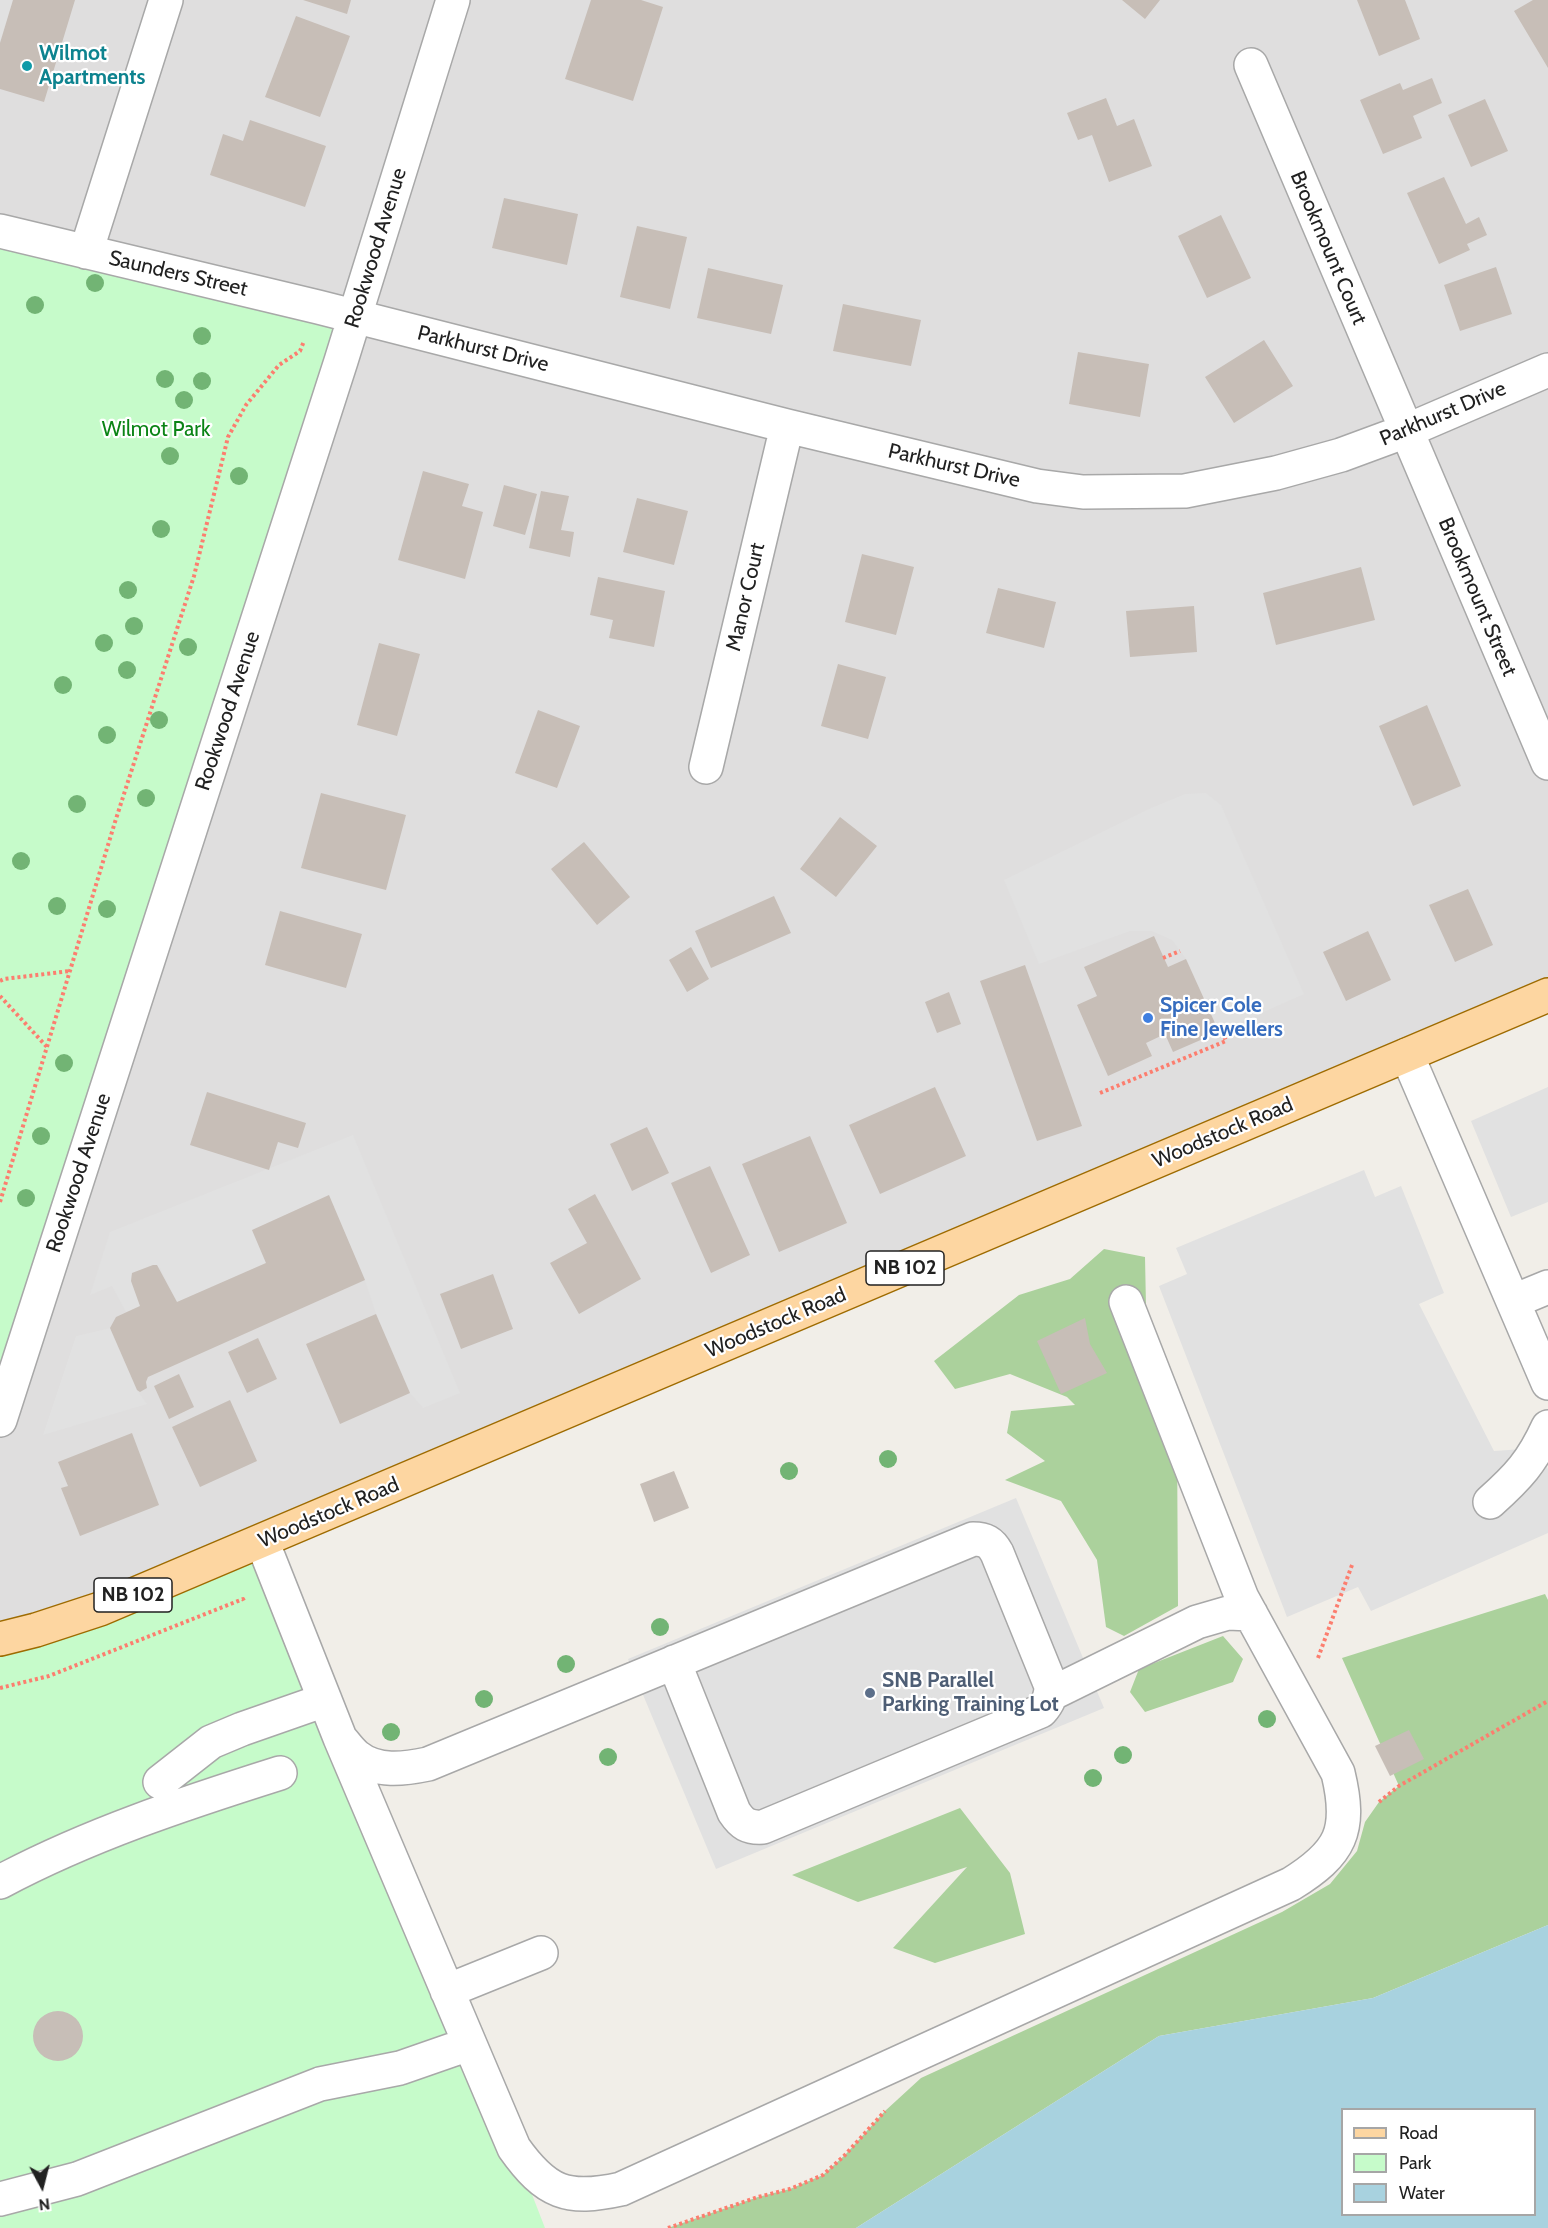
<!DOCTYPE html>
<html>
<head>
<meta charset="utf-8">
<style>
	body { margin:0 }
	#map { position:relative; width:1548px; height:2228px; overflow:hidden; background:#f1eee8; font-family:Cabin,sans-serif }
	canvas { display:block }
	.legend { position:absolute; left:1341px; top:2108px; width:195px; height:108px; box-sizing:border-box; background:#fff; border:2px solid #a6a6a6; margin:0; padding:8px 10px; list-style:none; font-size:18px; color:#212121 }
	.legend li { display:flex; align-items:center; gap:12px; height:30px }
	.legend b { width:30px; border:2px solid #a6a6a6 }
	.north { position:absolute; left:12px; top:2156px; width:60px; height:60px; -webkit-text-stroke:4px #fff; paint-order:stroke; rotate:173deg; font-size:16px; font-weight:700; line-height:24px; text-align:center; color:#212121 }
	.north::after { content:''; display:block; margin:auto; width:21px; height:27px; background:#212121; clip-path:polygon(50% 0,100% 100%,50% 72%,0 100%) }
</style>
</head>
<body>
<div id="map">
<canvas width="1548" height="2228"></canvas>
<ul class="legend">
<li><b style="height:8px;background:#fdd6a1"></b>Road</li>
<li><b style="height:16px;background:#c6fbca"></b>Park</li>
<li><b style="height:16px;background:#a8d2df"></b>Water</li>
</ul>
<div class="north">N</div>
</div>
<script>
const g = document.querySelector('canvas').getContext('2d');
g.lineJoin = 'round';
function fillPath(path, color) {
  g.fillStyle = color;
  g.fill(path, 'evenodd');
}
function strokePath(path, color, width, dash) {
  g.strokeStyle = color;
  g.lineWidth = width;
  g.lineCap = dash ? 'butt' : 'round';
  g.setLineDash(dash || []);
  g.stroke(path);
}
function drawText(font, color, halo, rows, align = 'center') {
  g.font = font + ' Cabin,sans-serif';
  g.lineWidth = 4.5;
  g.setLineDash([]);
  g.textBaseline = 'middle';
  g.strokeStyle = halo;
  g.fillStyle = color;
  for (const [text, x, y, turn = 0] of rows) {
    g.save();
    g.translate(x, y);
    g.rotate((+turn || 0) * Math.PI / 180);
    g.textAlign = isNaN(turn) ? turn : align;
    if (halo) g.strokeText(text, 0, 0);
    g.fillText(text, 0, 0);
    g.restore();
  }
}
const residential = new Path2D(`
	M0,0h1548v995l-1548,644z`);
const forest = new Path2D(`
	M1104,1249l41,8 1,50 -20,-4 51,131 1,172 -54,30 -18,-9 -9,-67 -36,-59 -56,-21 40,-19 -38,-28 4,-22 64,-6 -8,-8 -57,-23 -55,15 -21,-28 85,-66 51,-16z
	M1545,1594l3,6v325l-175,73 -214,38 -303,192h-188l90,-31 32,-8 33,-14 22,-20 40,-44 36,-33 361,-166 48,-28 27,-33 8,-29 14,-20 20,-16 -57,-128z
	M1223,1636l20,23 -10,23 -88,30 -15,-20 9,-23z
	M960,1808l50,65 15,61 -90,29 -42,-15 74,-81 -109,35 -66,-27z`);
const park = new Path2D(`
	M0,231l355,86 -355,1103z
	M262,1541l252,607 31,80h-545v-589z`);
const parking = new Path2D(`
	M0,0h13l-13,43z
	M1206,793l15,12 83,189 -85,38 -33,-73 -14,-19 -20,-9h-22l-91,33 -35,-84 147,-72 34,-14z
	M1548,1087v115l-37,15 -40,-96z
	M353,1135l107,258 -37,15 -13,-15 -34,-79 -11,-34 -37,-84 -76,34 14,33 -89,39 -17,-34 -7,-3 -21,8 -1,4 9,29 -2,1 -12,5 -14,-26 -22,9 20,-63z
	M1364,1170l11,27 26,-11 43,107 -25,11 75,147 44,-3 10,21v64l-177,78 -13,-24 -71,30 -128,-331 28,-12 -11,-26z
	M110,1328l27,62 10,14 -104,31 33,-99z
	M1016,1498l88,210 -388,161 -88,-210z`);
const water = new Path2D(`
	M1548,1925v303h-692l303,-192 214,-38zM1342,2110h192v104h-192z`);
const building = new Path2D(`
	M13,0h62l-31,102 -44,-13v-46z
	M303,0h48l-4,14z
	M591,0h50l22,7 -30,94 -68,-22z
	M1122,0h38l-15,19z
	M1357,0h48l15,39 -41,17z
	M1533,0h15v68l-34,-57z
	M296,16l54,20 -30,81 -55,-20z
	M1432,78l10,25 -29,13 9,22 -39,16 -23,-54 40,-17 3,7z
	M1106,98l11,28 17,-7 18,47 -43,16 -17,-47 -14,5 -11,-27z
	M1485,99l23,52 -37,16 -23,-52z
	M250,120l76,26 -21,61 -95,-32 13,-41 20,7z
	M1444,177l22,47 13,-7 8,18 -20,9 3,6 -31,14 -32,-71z
	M504,198l74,16 -11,51 -75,-17z
	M1221,215l30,63 -44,20 -29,-62z
	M637,226l50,11 -17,72 -50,-12z
	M1496,267l16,47 -52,17 -16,-46z
	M708,268l75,17 -12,49 -74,-16z
	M843,304l78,16 -10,46 -78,-15z
	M1264,340l29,46 -59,37 -29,-46z
	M1078,352l71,12 -9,53 -71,-13z
	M423,471l46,13 -7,22 21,6 -18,67 -67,-19z
	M504,485l33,9 -12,41 -32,-9z
	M541,491l28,5 -8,34 13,2 -4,25 -41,-9z
	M637,498l51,13 -14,54 -51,-13z
	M862,554l52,13 -18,68 -51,-13z
	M1361,567l14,53 -99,25 -13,-52z
	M598,577l67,14 -11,56 -45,-9 4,-18 -23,-5z
	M998,588l58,14 -12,46 -58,-15z
	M1194,606l3,46 -67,5 -4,-46z
	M379,643l41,11 -23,82 -40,-11z
	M838,664l48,13 -18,62 -47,-13z
	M1427,705l34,81 -48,20 -34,-80z
	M538,710l42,16 -23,62 -42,-15z
	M321,793l85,22 -20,75 -85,-22z
	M840,817l37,29 -41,51 -36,-28z
	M584,842l46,55 -33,28 -46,-56z
	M1468,889l25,56 -38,17 -26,-57z
	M774,896l17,37 -80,35 -16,-37z
	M280,911l82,23 -16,54 -81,-23z
	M1368,931l23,49 -45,21 -23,-49z
	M1154,936l14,31 18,-8 33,73 -46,20 -8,-18 -19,9 6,13 -44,20 -31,-71 20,-9 -13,-29z
	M691,947l18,32 -22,13 -18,-32z
	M1025,965l57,161 -45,15 -57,-160z
	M949,992l12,32 -24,9 -12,-31z
	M935,1087l31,69 -86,38 -31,-69z
	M207,1092l99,31 -8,25 -20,-6 -9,28 -79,-25z
	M647,1127l22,46 -37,18 -22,-47z
	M810,1136l37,87 -68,29 -37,-88z
	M710,1166l40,89 -39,18 -40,-90z
	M595,1194l46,85 -62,35 -29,-51 37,-20 -19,-34z
	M329,1195l36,85 -217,97 -2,5 1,6 -7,4 -3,-2 -27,-62 6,-11 24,-11 -9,-25 1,-8 21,-8h4l20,37 89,-39 -14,-33z
	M493,1274l20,55 -52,20 -21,-55z
	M376,1314l34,79 -70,31 -34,-80z
	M1085,1318l5,26 17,29 -46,21 -24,-53z
	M258,1338l19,41 -30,14 -19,-41z
	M179,1374l15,33 -25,12 -15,-33z
	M230,1400l27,61 -57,26 -28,-60z
	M132,1433l27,72 -79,31 -19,-48 7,-2 -10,-24z
	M674,1471l15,37 -35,14 -14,-38z
	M1409,1730l15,29 -34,17 -15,-30z
	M33 2036a25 25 0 1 1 50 0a25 25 0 1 1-50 0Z`);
const path = new Path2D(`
	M1163,958l17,-7
	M0,981l4,-2 66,-8
	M0,996l47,51
	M1100,1093l126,-52 -4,-10
	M0,1202l115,-380 79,-246 34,-139 18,-32 33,-40 21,-14 4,-10
	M1318,1658l34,-93
	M0,1688l49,-12 194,-77 2,4
	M1379,1802l20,-16 149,-85
	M668,2228l90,-31 32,-8 33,-14 22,-20 40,-44`);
const minor = new Path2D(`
	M1251,65l297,698
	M0,231l318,76 469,119 250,60 46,6 102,-1 91,-18 65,-18 65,-24 142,-61
	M86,252l80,-252
	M706,767l81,-341
	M1407,1055l141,328
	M1514,1301l34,-14
	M0,1420l341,-1059 112,-361
	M1490,1502c28,-25 42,-40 58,-75
	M262,1541l78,197c5,6 10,13 16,18 21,17 48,13 72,8l545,-225c12,0 18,3 24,14l54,133c0,11 -3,17 -10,25l-278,116c-15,1 -21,-3 -29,-15l-60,-150
	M1051,1694l146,-72 31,-9 23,1
	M340,1738l174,410c32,45 53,53 107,41l670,-305c50,-31 61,-53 47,-111l-96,-175 -116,-296
	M160,1782l51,-40 31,-13 83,-29
	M0,1882c88,-47 185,-79 280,-109
	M447,1991l94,-38
	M0,2199l77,-20 243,-95 80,-16 69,-24`);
const major = new Path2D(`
	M0,1639l36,-9 64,-21 1448,-614`);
const trees = [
	[95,283],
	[35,305],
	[202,336],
	[165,379],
	[202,381],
	[184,400],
	[170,456],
	[239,476],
	[161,529],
	[128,590],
	[134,626],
	[104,643],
	[188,647],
	[127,670],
	[63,685],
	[159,720],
	[107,735],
	[146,798],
	[77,804],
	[21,861],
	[57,906],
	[107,909],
	[64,1063],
	[41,1136],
	[26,1198],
	[888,1459],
	[789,1471],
	[660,1627],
	[566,1664],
	[484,1699],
	[1267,1719],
	[391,1732],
	[1123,1755],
	[608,1757],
	[1093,1778]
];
const markers = [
	[27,66,6,"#0f9aa8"],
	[1148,1018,6,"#3f7fe0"],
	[870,1693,6,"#5c6f8a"]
];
const shields = [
	[905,1268,78],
	[133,1595,78]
];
const shieldNames = [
	["NB 102",905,1268],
	["NB 102",133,1595]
];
const cultureNames = [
	["Wilmot",39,54],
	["Apartments",39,78]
];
const streetNames = [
	["Rookwood Avenue",376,248,-73],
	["Brookmount Court",1328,248,67],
	["Saunders Street",178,274,13],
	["Parkhurst Drive",483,349,14],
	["Parkhurst Drive",1443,414,-23],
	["Parkhurst Drive",954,466,13],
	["Manor Court",746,597,-77],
	["Brookmount Street",1477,597,67],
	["Rookwood Avenue",228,711,-72],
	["Woodstock Road",1223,1133,-23],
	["Rookwood Avenue",79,1173,-72],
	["Woodstock Road",776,1323,-23],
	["Woodstock Road",329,1513,-23]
];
const parkNames = [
	["Wilmot Park",156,430]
];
const shopNames = [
	["Spicer Cole",1160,1006],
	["Fine Jewellers",1160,1030]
];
const serviceNames = [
	["SNB Parallel",882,1681],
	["Parking Training Lot",882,1705]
];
fillPath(residential, '#dfdede');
fillPath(forest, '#abd19c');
fillPath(park, '#c6fbca');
fillPath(parking, '#e1e1e1');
fillPath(water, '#a8d2df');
fillPath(building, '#c7beb7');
strokePath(minor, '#a8a8a8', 36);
strokePath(major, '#9e6b00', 36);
strokePath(path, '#fc7e6f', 4, [3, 3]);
strokePath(minor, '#fff', 33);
strokePath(major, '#fdd6a1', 33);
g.fillStyle = '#72b474';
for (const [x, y] of trees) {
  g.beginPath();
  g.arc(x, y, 9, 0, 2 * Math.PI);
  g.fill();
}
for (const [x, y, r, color] of markers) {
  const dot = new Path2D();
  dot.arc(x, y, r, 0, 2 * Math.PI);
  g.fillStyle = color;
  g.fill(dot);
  strokePath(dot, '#fff', 2);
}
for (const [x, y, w] of shields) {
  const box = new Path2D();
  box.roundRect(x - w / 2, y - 17, w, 34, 4.5);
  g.fillStyle = '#fff';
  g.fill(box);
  strokePath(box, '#212121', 1.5);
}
drawText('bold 20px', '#212121', null, shieldNames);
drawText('bold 21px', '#0d838f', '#fff', cultureNames, 'left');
drawText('21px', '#212121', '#fff', streetNames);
drawText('21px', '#0a8415', '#fff', parkNames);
drawText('bold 21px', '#366cbe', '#fff', shopNames, 'left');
drawText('bold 21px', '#4e5e75', '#fff', serviceNames, 'left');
</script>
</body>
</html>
